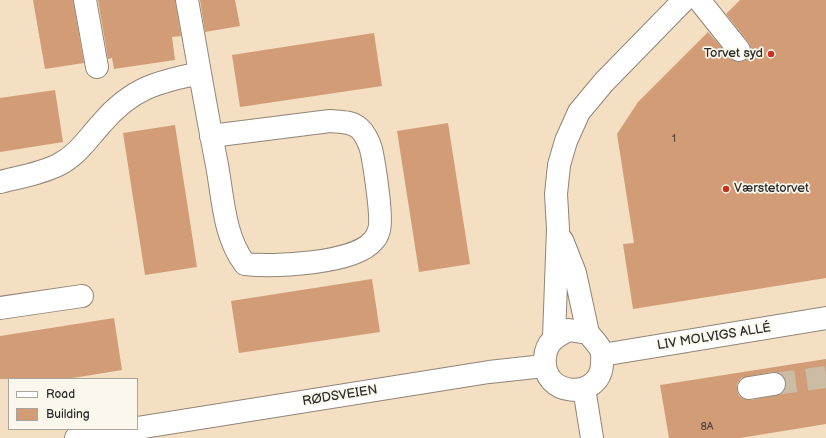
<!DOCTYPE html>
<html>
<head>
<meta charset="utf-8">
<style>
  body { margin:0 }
  #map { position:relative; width:826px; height:438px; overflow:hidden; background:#f4dfc3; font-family:"Balsamiq Sans",sans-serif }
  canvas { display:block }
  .legend { position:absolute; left:8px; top:378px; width:130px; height:52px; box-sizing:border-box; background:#fbf7ec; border:1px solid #a8a59f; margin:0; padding:5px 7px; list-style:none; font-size:12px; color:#2b2b2b }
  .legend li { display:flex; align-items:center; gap:8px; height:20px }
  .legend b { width:20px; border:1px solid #a8a59f }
</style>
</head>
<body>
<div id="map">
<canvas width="826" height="438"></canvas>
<ul class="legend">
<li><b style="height:5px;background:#fff"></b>Road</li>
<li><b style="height:11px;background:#d29d76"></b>Building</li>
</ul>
</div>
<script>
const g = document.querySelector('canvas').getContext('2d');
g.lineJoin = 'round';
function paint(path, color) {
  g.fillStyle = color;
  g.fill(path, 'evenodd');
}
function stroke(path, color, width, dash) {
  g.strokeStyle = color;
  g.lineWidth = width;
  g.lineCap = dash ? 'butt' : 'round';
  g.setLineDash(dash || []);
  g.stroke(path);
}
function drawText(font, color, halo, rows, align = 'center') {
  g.font = font + ' "Balsamiq Sans",sans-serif';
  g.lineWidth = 3.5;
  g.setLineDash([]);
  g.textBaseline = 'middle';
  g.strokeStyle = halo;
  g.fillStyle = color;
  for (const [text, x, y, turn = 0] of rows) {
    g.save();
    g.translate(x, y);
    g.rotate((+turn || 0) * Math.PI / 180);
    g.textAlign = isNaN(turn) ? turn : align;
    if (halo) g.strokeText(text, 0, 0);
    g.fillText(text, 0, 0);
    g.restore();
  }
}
paint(new Path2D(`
  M33,0h40l11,63 -39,6z
  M98,0h77l6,36 -9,1 3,23 -61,9 -2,-11 -4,1z
  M200,0h35l5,26 -35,6z
  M740,0h86v278l-193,31 -10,-65 11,-1 -17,-109 21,-32 70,-70 26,29 6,1 7,-3 4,-5v-5l-2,-6 -23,-29z
  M374,33l8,53 -142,21 -8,-52z
  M55,90l8,52 -63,10v-54z
  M448,123l22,141 -51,8 -22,-141z
  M175,125l22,142 -52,8 -22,-142z
  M372,279l8,53 -141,21 -8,-52z
  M114,318l8,52 -55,9h-67v-43z
  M826,359v65l-86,14h-71l-9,-53zM772,372l7,1 5,3 2,6v6l-4,6 -31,6 -7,-1 -5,-3 -2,-6v-6l4,-6z`), '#d29d76');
stroke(new Path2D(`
  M774,384l52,-7`), '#ccbba5', 22, [22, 11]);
const minor = new Path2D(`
  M85,0l12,67
  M187,0c10,55 19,110 30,165 6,33 7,72 28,99 28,3 109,0 128,-23 3,-3 5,-7 6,-11 4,-11 -5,-68 -8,-81 -2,-7 -7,-17 -12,-21 -8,-7 -20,-6 -29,-7l-119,15
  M699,0l40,50
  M0,182c19,-5 40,-8 58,-17 20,-10 30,-27 44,-42 30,-35 55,-41 98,-50
  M562,240l13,33 13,60
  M0,308l82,-12
  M569,330l19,3c4,5 10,11 13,17 2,5 1,9 1,15 -3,36 -61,32 -57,-7 1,-16 11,-22 24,-28z
  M554,337l4,-108 -2,-35 3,-29 7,-24 13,-29 25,-30 80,-82
  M602,355l224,-37
  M584,388l8,50
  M749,388l25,-4
  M137,428l352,-56 55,-6
  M76,438l56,-9`);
stroke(minor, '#908577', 24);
stroke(minor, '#fff', 22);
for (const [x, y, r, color] of [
  [771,54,4,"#c8321e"],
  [726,189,4,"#c8321e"]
]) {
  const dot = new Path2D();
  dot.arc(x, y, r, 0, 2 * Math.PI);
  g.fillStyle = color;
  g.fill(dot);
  stroke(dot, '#fbf7ec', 1.5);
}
drawText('11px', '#55483e', null, [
  ["1",674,139],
  ["8A",707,427]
]);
drawText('13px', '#2b2b2b', '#fbf7ec', [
  ["Torvet syd",763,54],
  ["Værstetorvet",734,189,"left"]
], 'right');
drawText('13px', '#2b2b2b', '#fbf7ec', [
  ["LIV MOLVIGS ALLÉ",714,337,-9],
  ["RØDSVEIEN",340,396,-9]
]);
</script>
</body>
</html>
